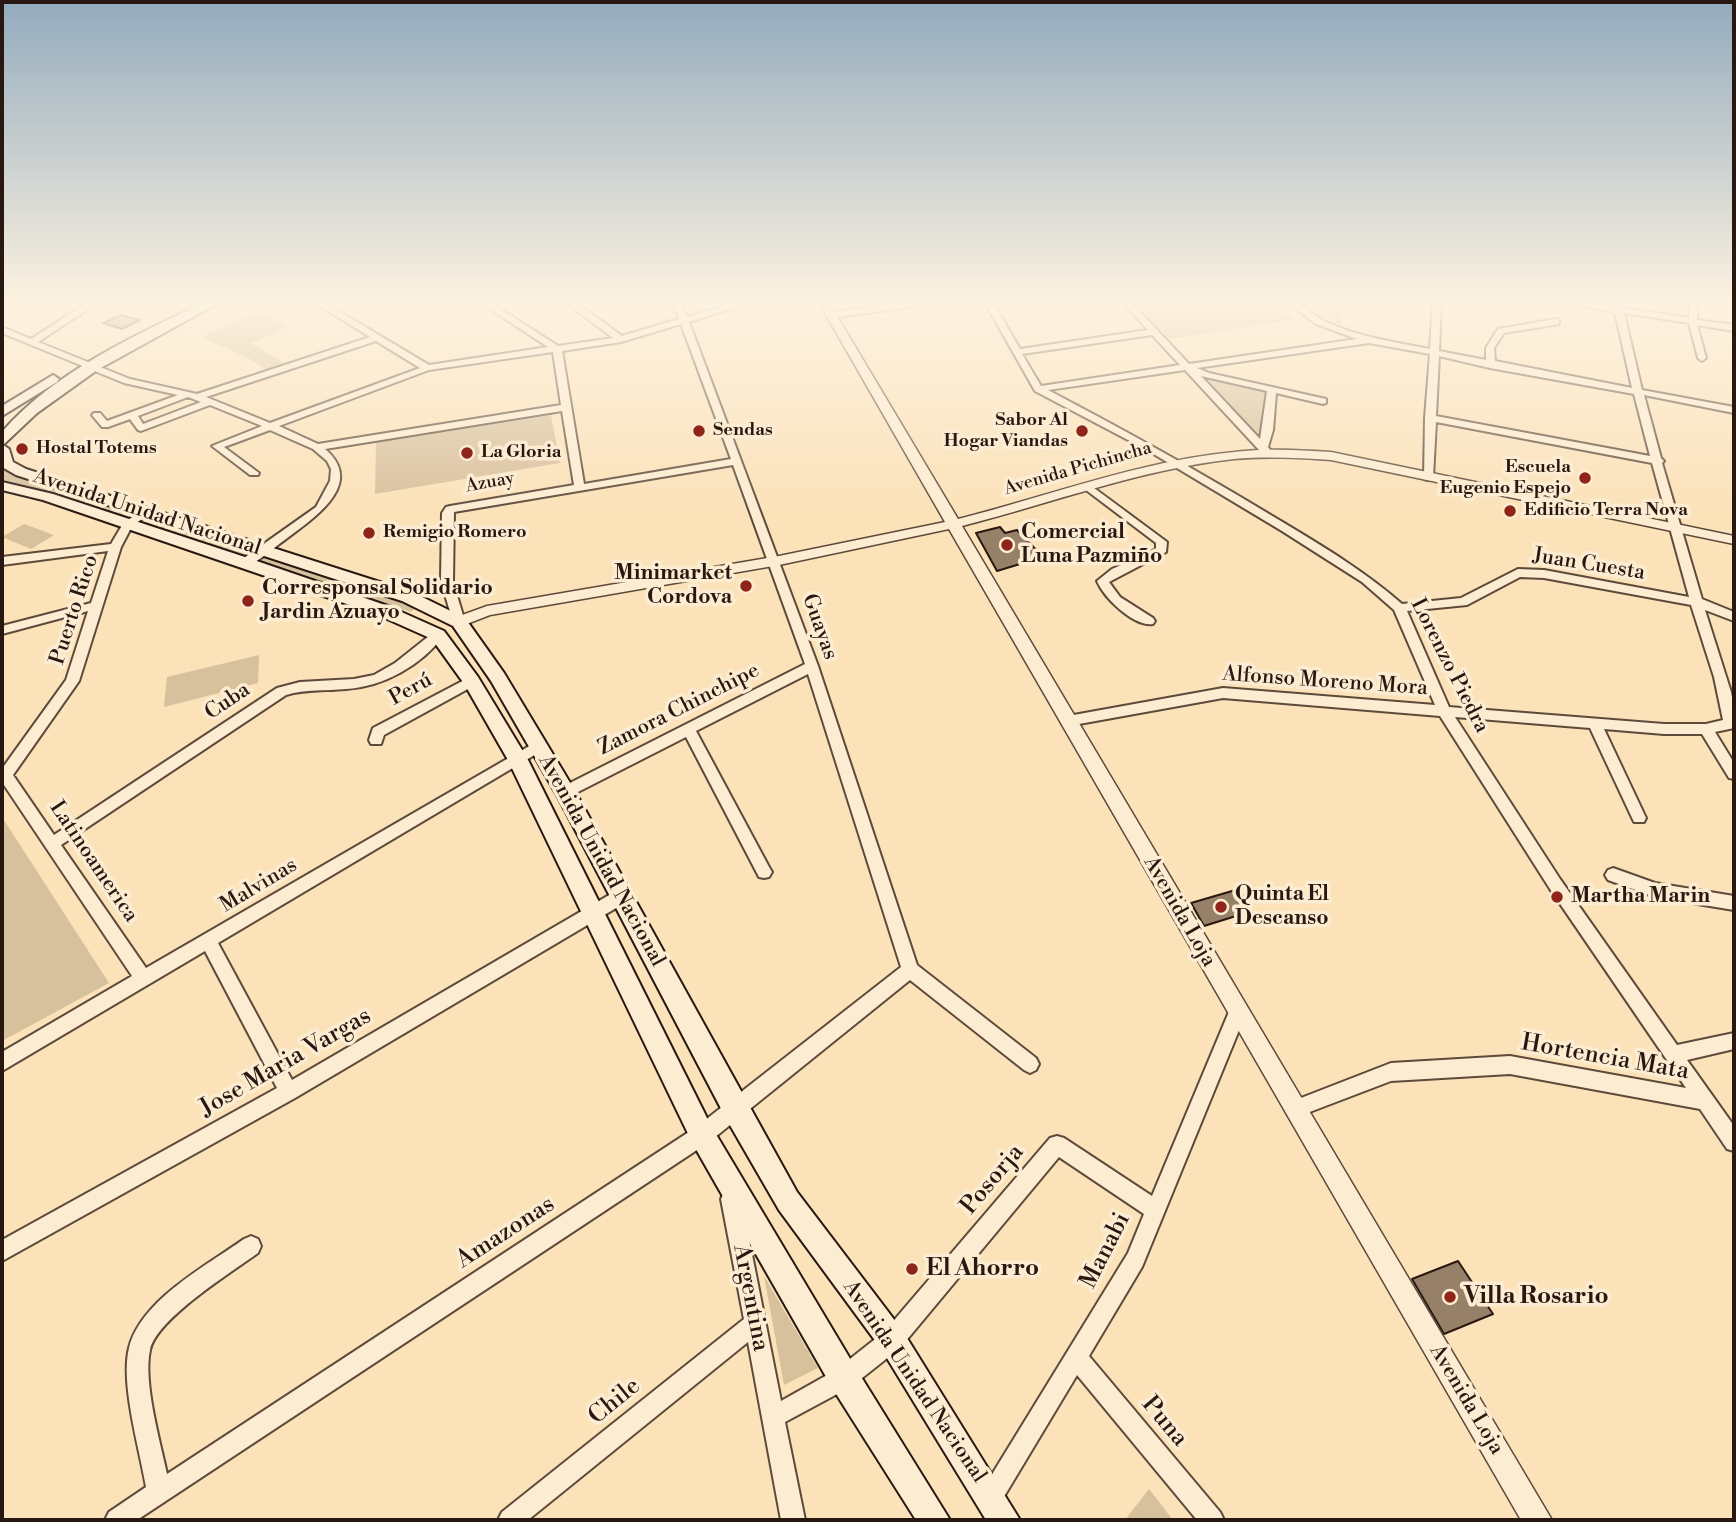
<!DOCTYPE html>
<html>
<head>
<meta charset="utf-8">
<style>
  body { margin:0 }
  #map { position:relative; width:1736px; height:1522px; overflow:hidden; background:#fbe2b9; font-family:"Libre Bodoni",serif }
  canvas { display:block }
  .frame { position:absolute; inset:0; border:4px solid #291811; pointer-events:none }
</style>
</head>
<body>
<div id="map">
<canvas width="1736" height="1522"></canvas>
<div class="frame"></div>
</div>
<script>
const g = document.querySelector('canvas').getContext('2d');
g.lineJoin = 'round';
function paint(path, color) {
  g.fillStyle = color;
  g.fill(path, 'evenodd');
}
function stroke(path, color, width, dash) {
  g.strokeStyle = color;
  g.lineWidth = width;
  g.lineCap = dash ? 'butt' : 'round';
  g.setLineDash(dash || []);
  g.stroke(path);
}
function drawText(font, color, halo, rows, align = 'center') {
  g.font = font + ' "Libre Bodoni",serif';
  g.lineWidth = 7;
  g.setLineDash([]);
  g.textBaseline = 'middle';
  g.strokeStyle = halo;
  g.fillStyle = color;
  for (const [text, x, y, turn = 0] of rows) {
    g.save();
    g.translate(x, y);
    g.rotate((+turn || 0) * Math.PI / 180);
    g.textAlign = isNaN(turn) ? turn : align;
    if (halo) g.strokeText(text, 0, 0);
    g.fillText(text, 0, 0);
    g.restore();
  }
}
paint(new Path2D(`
  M1135,301h137l23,18 -126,20z
  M1296,301h44l1,24 -39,-19z
  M259,312l30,15 -38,16 35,21 -18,7c-24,-18 -40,-21 -66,-34z
  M1206,378l61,15 -8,47z
  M551,415l9,48 -185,31 1,-52z
  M2,458l1,4 142,50 -16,10 -127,-38z
  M148,512l272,91 -9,9 -29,-9 -7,5 -244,-85z
  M24,524l30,11 -23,14 -29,-12z
  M259,655l-1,28 -94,24 3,-30z
  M2,817l107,166 -107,58z
  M764,1276l54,92 -34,17z
  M1149,1489l24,31h-48z`), '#d7c09c');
const building = new Path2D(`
  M121,315l19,5 -18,9 -19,-6z
  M1000,527l5,6 12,-3 26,27 -46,14 -21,-38z
  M1239,889l13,22 -48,15 -13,-23z
  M1458,1261l35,53 -49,20 -32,-55z`);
paint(building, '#968168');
stroke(building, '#291811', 2);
const minor = new Path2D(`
  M90,301h10l-62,41 92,37 67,15 173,-57 -58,-36h10l10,6 14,-6h12l-21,9 92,55 119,-18 -70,-46h10l70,45 55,-8 -49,-37h10l48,35 57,-17 -6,-18h8l6,16 53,-16h14l-65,21 129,344 99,299 119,93 3,6 -3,6 -6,3 -6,-3 -114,-90 -201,162 -572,378h-32l4,-8 37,-25c-6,-36 -26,-104 -17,-139 12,-48 77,-82 115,-109l7,-3 7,3 3,7 -3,7c-26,19 -102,66 -108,97 -7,32 10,91 17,124l528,-346 206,-161 -93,-293 -112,57 73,136 3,5 -3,5 -5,1 -5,-1 -73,-140 -116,59h-10l-2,-4 2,-4 245,-124 -72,-199 -279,47 -1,70 12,40 -6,4 -6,-4 -10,-34 -35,13 -6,-4 2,-3 37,-14 1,-67 4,-6 4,-1 124,-21 -12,-74 -237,38c41,35 -11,69 -39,90 -13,9 -27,23 -41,28l-6,-4 2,-3 75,-53 14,-26 1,-12 -4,-8 -14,-12 -43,-19 -46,17 35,26 -1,2h-8l-38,-29 50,-20 -52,-21 -69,26 -3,-1 -8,-11 -22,8h-6l-10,-12 2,-2h6l7,8 71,-26 -54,-12 -122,-50v-6l29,12zM681,324l50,135 -147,25 -22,-133 59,-9zM376,341l44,27 -150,55 -64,-26zM553,352l8,53 -243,39 -39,-18 150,-56zM188,397l13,5 -58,22 -5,-8z
  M185,301h9v1l-4,2z
  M924,301h27l-119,17 -4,-3 4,-3z
  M984,301h8l28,48 128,-19 -27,-29h9l59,63 168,-25 -41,-15 -30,-23c16,0 24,13 38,20 34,16 70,21 106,28l3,-48h8l-2,50 47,9v-12l12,-19 58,-10 3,1v4l-55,9 -10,15 1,13 137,27 -17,-76 -57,-11h22l34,6 -1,-6h8l2,7 66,10 1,-17h8l-1,19 37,5v6l-37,-6 9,33 -4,3 -4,-3 -9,-35 -65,-10 18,77 92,17v6l-90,-18 17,63 3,3 -2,2 40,136 32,13v9l-29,-11 26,82 3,16v20l-19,4 19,31v16l-5,-1 -27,-44h-38l-60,-5 42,89 -2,4h-10l-44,-94 -135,-11 105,162 117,166 57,-12v16l-47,11 47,66v25l-7,-2 -27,-40 -190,-35 -119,7 -97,37 -6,-3 -3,-6 3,-6 103,-40 119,-7 176,32 -136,-199 -110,-173 -217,-18 -155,28 -5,-1 -2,-4 7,-5 155,-28 212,17 -41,-95 -32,-28 -80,-51 -135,-81 -112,-59zM1152,335l28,30 -139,21 -19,-32zM1369,343l61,11 -5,64 -1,61 4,1 5,-3 3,-55 216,41 37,134 -145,-27 -26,-1 -57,29 -59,6c-42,-37 -90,-64 -138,-93 -71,-43 -142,-82 -216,-121l137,-20 74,80 7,4 5,-3 -3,-4 5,-17 3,-37 47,11 3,-1v-4l-117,-26 -12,-5zM1439,356l51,12 144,26 16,62 -214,-40zM1201,376l66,15 -7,48zM1520,577l24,1 147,27 23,72 9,43 -17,4h-42l-215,-17 -42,-96 60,-6z
  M1090,485l77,57 -1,10 -57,30 11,15 33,21 2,3 -2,3c-19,3 -49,-26 -56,-43l15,-12 39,-17 5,-3v-6l-70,-53v-4z
  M148,508l5,3 -21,15 -11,21 -42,134 -66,94 41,60 223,-147 23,-6 54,-3 20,-4 21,-12 39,-31h8l2,3c-22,30 -61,52 -98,54 -20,2 -40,0 -60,6l-225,150 85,123 392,-227 5,1 2,4 -2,4 -325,193 74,137 324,-189 6,-2 6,2 2,5 -2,5 -333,197 -293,163v-21l275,-152 -72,-137 -203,120v-19l130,-76 -130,-194v-16h2l62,-86 22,-69 -86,23v-8l89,-23 17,-52 -106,14v-8l109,-13 13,-22z
  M472,676l5,2 2,3 -2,3 -93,51 -3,9h-10l-2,-4 4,-12z
  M1613,868l42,15 79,13v14l-79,-13 -47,-17 -3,-5 3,-5z
  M1237,1005l6,2 3,6 -104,254 -53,89 131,156 4,8h-27l-120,-145 -78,130 -8,4 -8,-4 -4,-8 4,-8 145,-236 16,-39 -85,-57 -159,191 -48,38 -67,36 20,98h-24l-33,-178 -220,178h-30l4,-8 242,-193 -23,-120 3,-7 7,-3 7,3 3,7 40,202 55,-31 48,-38 166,-194 7,-2 7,2 88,58 79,-189z`);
const tertiary = new Path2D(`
  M818,301h10l130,218c91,-23 182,-58 276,-67 33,-4 65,-2 97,0l403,84v8l-403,-84c-32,-2 -64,-4 -97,-1 -93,10 -182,44 -272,67l590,994h-31l-572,-991 -170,36 -289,50 -31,12 -8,-5 3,-4 33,-12 292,-50 166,-34z`);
const secondary = new Path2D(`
  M207,301h15l-125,69 -60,43 -34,32 6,4 4,13 13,7 388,124 51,25 39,55 68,113 225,406 105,138 118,190h-34l-104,-170 -103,-140 -52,-90 -169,-323 -67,-116 -38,-55 -51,-25 -386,-126 -14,-8v-35c52,-60 135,-98 205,-131z
  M53,375l6,4 -2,3 -55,34v-10z
  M2,482l51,12 198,65 137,47 56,25 34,46 49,81 184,368 144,241 95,153h-34l-83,-131 -140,-245 -185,-384 -43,-75 -33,-46 -56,-25 -137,-47 -196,-67 -41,-10z`);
stroke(minor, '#5e4a3b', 4);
stroke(tertiary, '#5e4a3b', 3);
stroke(secondary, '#291811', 4);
paint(minor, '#fcecd2');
paint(tertiary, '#fcecd2');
paint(secondary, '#fcecd2');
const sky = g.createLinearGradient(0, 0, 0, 514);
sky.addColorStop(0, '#93abbe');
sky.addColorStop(0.59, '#fdf2e0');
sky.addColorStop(1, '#fdf2e000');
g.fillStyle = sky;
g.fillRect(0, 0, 1736, 514);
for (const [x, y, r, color] of [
  [699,431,7,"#8f2418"],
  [1082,431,7,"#8f2418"],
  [22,449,7,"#8f2418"],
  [467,453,7,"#8f2418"],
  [1585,478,7,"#8f2418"],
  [1510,511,7,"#8f2418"],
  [369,533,7,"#8f2418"],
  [1007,545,7,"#8f2418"],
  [746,586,7,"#8f2418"],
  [248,601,7,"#8f2418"],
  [1557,897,7,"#8f2418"],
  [1221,907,7,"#8f2418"],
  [912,1269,7,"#8f2418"],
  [1450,1297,7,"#8f2418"]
]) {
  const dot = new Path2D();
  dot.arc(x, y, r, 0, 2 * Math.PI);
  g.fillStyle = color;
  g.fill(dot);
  stroke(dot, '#fcecd2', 2.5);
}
drawText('bold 18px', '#291811', '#fcecd2', [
  ["Sabor Al",1068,421,"right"],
  ["Hogar Viandas",1068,442,"right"],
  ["Sendas",713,431],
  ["Hostal Totems",36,449],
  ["La Gloria",481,453],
  ["Escuela",1571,468,"right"],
  ["Eugenio Espejo",1571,489,"right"],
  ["Edificio Terra Nova",1524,511],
  ["Remigio Romero",383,533]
], 'left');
drawText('18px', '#291811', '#fcecd2', [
  ["Avenida Pichincha",1078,469,-16],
  ["Azuay",490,483,-10]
]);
drawText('21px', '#291811', '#fcecd2', [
  ["Avenida Unidad Nacional",147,513,18],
  ["Juan Cuesta",1589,565,9],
  ["Puerto Rico",75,610,-72],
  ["Guayas",819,627,70],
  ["Lorenzo Piedra",1449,666,63],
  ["Alfonso Moreno Mora",1325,682,4],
  ["Perú",411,690,-29],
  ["Cuba",228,702,-34],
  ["Zamora Chinchipe",679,710,-27],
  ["Avenida Unidad Nacional",601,861,61],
  ["Latinoamerica",93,862,56],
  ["Malvinas",259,886,-31],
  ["Avenida Loja",1179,912,60],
  ["Avenida Unidad Nacional",914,1382,56],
  ["Avenida Loja",1466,1400,59]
]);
drawText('bold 21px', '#291811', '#fcecd2', [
  ["Comercial",1021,533],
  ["Luna Pazmiño",1021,557],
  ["Minimarket",732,574,"right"],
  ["Cordova",732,598,"right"],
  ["Corresponsal Solidario",262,589],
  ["Jardin Azuayo",262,613],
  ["Quinta El",1235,895],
  ["Descanso",1235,919],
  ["Martha Marin",1571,897]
], 'left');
drawText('24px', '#291811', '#fcecd2', [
  ["Hortencia Mata",1605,1058,10],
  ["Jose Maria Vargas",286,1063,-30],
  ["Posorja",993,1180,-50],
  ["Amazonas",506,1233,-33],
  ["Manabi",1106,1251,-63],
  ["Argentina",750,1298,79],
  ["Chile",615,1402,-39],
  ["Puna",1164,1422,50]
]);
drawText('bold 24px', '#291811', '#fcecd2', [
  ["El Ahorro",926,1269],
  ["Villa Rosario",1464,1297]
], 'left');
</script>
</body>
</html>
